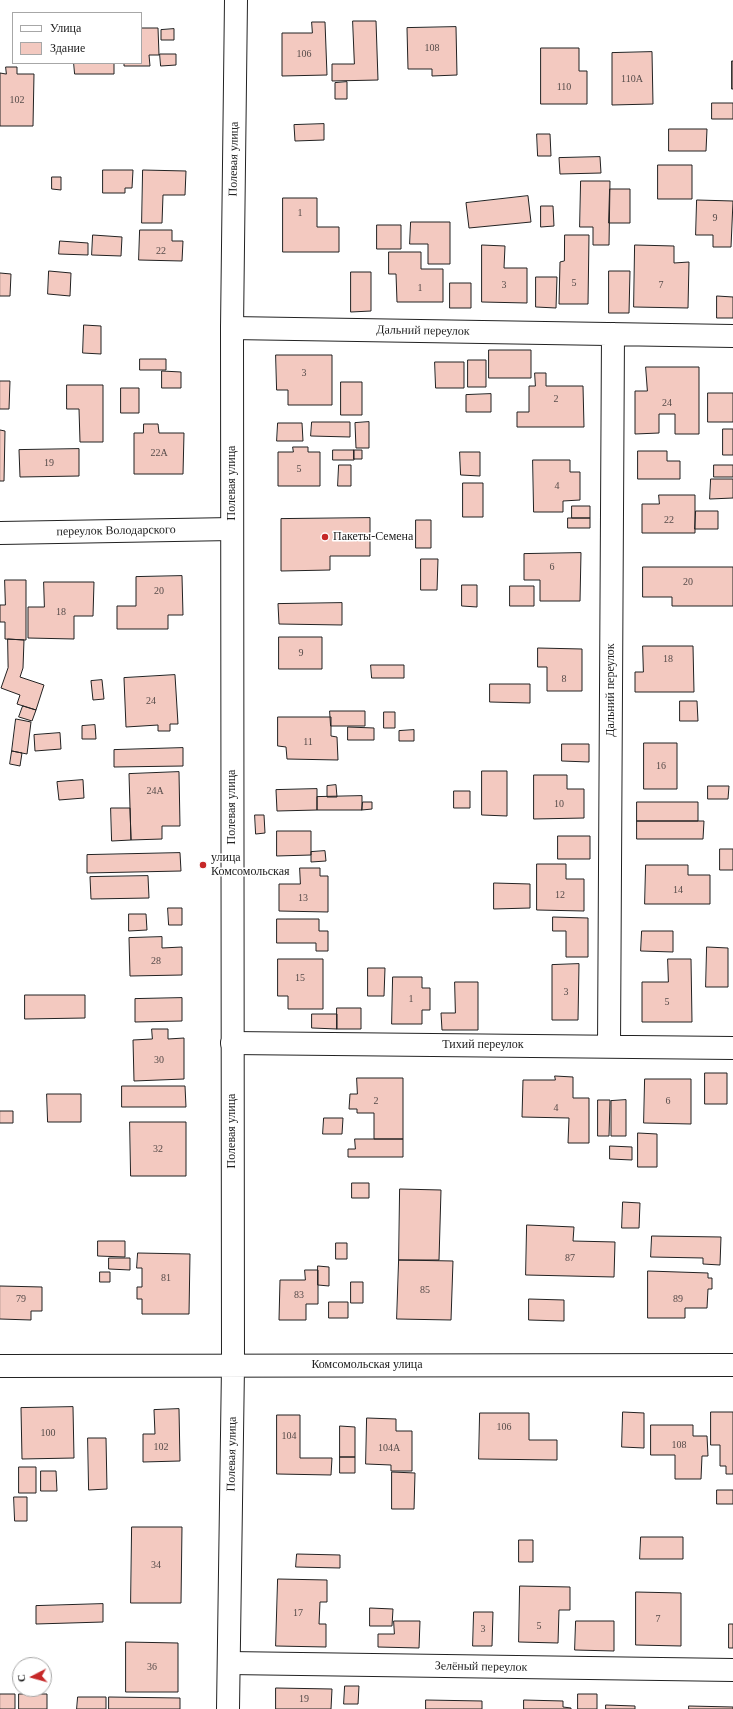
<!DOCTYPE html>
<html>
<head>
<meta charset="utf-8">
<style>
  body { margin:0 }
  #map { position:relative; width:733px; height:1709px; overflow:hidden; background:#fff; font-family:"Times New Roman",serif }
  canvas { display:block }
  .legend { position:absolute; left:12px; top:12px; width:130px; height:52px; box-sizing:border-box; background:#fff; border:1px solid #a7a7a7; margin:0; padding:5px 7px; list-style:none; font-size:12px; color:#222 }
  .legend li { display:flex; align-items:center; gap:8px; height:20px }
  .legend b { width:20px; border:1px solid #a7a7a7 }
  .north { position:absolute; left:12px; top:1657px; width:40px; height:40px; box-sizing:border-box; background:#fff; border:1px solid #a7a7a7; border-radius:50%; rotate:264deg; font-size:11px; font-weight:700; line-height:16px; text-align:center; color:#222 }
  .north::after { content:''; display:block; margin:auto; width:14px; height:18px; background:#c62828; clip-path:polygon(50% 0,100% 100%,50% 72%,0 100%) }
</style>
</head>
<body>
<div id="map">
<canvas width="733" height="1709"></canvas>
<ul class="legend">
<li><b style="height:5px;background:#fff"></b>Улица</li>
<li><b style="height:11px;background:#f3c9c0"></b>Здание</li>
</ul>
<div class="north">С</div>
</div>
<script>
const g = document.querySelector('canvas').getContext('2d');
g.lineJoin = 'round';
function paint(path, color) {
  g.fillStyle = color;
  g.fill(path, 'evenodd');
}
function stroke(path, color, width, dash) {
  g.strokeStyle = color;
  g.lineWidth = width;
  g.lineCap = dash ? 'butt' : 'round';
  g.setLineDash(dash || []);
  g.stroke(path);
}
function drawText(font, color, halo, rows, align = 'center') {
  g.font = font + ' "Times New Roman",serif';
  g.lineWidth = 3;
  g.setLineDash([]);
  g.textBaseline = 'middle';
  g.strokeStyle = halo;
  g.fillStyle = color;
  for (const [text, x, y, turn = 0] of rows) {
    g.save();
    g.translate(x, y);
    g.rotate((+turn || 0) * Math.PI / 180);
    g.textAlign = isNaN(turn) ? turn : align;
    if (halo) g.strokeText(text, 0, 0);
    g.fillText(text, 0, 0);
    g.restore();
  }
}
const building = new Path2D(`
  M353,21h23l2,59 -46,1v-17h22z
  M312,22h13l2,53 -45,1v-43h30z
  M456,27l1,48 -25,1v-7h-24l-1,-41z
  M141,28h17l1,27h-10l1,11h-26v-3h17z
  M174,29v11h-13v-10z
  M541,48h38v23h8v33h-46z
  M652,52l1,52 -41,1v-52z
  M160,54h16v11l-15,1z
  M732,61h1v28h-1z
  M74,63h40v11h-39z
  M6,67h11v7h17l-1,52h-33v-53l6,1z
  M347,82v17h-12v-16z
  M712,103h21v16h-21z
  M324,124v16l-29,1 -1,-16z
  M669,129h38l-1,22h-37z
  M537,134h13l1,22h-13z
  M600,157l1,16 -41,1 -1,-16z
  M658,165h34v34h-34z
  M103,170h30l-1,18h-7v5h-22z
  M143,170l43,1 -1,24h-22l-1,28h-20z
  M52,177h9v13l-9,-1z
  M581,181h29l-1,64h-16v-18h-13z
  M610,189h20v34h-21z
  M528,196l3,26 -62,6 -3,-25z
  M283,198h34v29h22v25h-56z
  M697,200l36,1 -2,46h-18v-12h-17z
  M541,206h12l1,20 -13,1z
  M411,222h39v42h-22v-20h-18z
  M377,225h24v24h-24z
  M140,230h32v11h11l-1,20 -43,-1z
  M93,235l29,2 -1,19 -29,-1z
  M565,235h24l-1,69h-29l1,-42 4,-1z
  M60,241l28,2v12l-29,-1z
  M482,245l23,1 -1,22h23v35l-45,-1z
  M635,245l39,1v17l15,-1 -1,46 -54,-1z
  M389,252h32v17h22v33h-46l-1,-28h-7z
  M49,271l22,2 -1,23 -22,-2z
  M609,271h21l-1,42h-20z
  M351,272h20v39l-20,1z
  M0,273l11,1 -1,22h-10z
  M536,277h21l-1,31 -20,-1z
  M450,283h21v25h-21z
  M717,296l16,1v21h-16z
  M84,325l17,1v28l-18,-1z
  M489,350h42v28h-42z
  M276,355h56v50h-44v-15h-11z
  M140,359h26v11h-26z
  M468,360h18v27h-18z
  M435,362h29v26h-28z
  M646,367h53v67h-24v-20h-16v19l-24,1v-43h12z
  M162,371l19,1v16h-19z
  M535,373h11v13h37l1,41h-67v-15h12v-26h6z
  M0,381h10l-1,28h-9z
  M341,382h21v33h-21z
  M67,385h36v57h-23l-1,-33h-12z
  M121,388h18v25h-18z
  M708,393h25v29h-25z
  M491,394v18h-25v-17z
  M312,422h38v15l-39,-1z
  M369,422v26h-13l-1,-25z
  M278,423h24l1,18h-26z
  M144,424h14l1,9h25l-1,41h-49v-41h9z
  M723,429h10v26h-10z
  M0,430l5,1 -1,50h-4z
  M293,447h15v5h12v34h-42v-34h15z
  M79,449v27l-59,1 -1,-27z
  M333,450h21v10h-21z
  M354,450h8v9h-8z
  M638,451h29v10h13v18h-42z
  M460,452h20v24l-19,-1z
  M533,460h37v12h10v28l-17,1v11h-29z
  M339,465h12v21h-13z
  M714,465h19v12h-19z
  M711,479h22v19l-23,1z
  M463,483h20v34h-20z
  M659,495h36v38h-53v-29h17z
  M572,506h18v12h-18z
  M696,511h22v18h-23z
  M370,518v38h-40v14l-49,1v-52z
  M568,518h22v10h-22z
  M416,520h15v28h-15z
  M581,553l-1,48h-40v-21h-16v-26z
  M421,559h17l-1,31h-16z
  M643,567h90v39h-61v-9h-29z
  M182,576l1,39h-15v14h-51v-23h19v-29z
  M5,580h21v60l-21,-1v-17h-5v-17h5z
  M44,582h50l-1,34h-19v23l-46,-1v-31h16z
  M462,585h15v22l-15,-1z
  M510,586h24v20h-24z
  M342,603v22l-63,-1 -1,-20z
  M279,637h43v32h-43z
  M8,639l16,1 -1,28 -3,9 24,8 -8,25 -19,-6 3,-9 -19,-7 7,-20z
  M643,646h50l1,46h-59v-20h8z
  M538,648l44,1v42h-35v-24h-9z
  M371,665h33v13h-32z
  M175,675l3,49h-8v7h-12v-6l-32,2 -2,-49z
  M102,680l2,19 -11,1 -2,-19z
  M490,684h40v19l-40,-1z
  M680,701h17l1,20h-18z
  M23,706l13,4 -4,11 -13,-4z
  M330,711h35v15h-34z
  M384,712h11v16h-11z
  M278,717h53v19l6,1 1,23 -51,-1 -1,-12 -8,-1z
  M16,719l15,3 -4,32 -15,-3z
  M95,725l1,14h-14v-13z
  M348,727l26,1v12h-26z
  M414,730v11h-15v-10z
  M60,733l1,16 -26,2 -1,-16z
  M644,743h33v46h-33z
  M562,744h27v18l-27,-1z
  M183,748v18l-69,1v-17z
  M12,751l10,2 -2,13 -10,-2z
  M482,771h25v45l-25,-1z
  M179,772l1,54h-18v13l-31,1 -2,-66z
  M534,775h33v14h17v29l-50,1z
  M83,780l1,18 -25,2 -2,-18z
  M336,785l1,12h-10v-11z
  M708,786h21l-1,13h-20z
  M317,789v21l-40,1 -1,-21z
  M454,791h16v17h-16z
  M362,796v14h-45v-13z
  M363,802h9v7l-10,1z
  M637,802h61v19h-61z
  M111,808h19l1,32 -19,1z
  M255,815h9l1,18 -9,1z
  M637,821h67l-1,18h-66z
  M277,831h34v24l-34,1z
  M558,836h32v23h-32z
  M720,849h13v21h-13z
  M325,851l1,10 -15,1v-10z
  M180,853l1,18 -94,2v-18z
  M537,864h29v15h18v32l-47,-1z
  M646,865h42v10h22v29h-65z
  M300,868h20v8h8v36l-49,-1v-27h21z
  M148,876l1,22 -58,1 -1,-22z
  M494,883l36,1v24l-36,1z
  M168,908h14v17h-13z
  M129,914h17l1,16 -18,1z
  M553,917l35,1v39h-22v-26h-13z
  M277,919h42v12h9v20h-12v-8h-39z
  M642,931h31v21l-32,-1z
  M162,937v11l20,-1v28l-52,1 -1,-38z
  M707,947l21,1v39h-22z
  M278,959h45v50h-35v-13h-10z
  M668,959h23l1,63h-50v-40h26z
  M579,964l-1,56h-26v-55z
  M368,968h17l-1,28h-16z
  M393,977h29v11h8v22h-8v14h-30z
  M455,982h23v48h-36l-1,-17h14z
  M25,995h60v23l-60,1z
  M182,998v23l-47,1v-23z
  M337,1008h24v21h-24z
  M312,1014h25v15l-25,-1z
  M152,1029h16v10l16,-1v41l-50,2 -1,-41 19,-1z
  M705,1073h22v31h-22z
  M555,1076l18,1v21h16v45h-21l1,-25 -47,-1 1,-37h32z
  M357,1078h46v61h-29v-26h-17v-4h-8l1,-15h7z
  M645,1079h46v45l-47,-1z
  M122,1086h63l1,21h-64z
  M47,1094h34v28h-33z
  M598,1100h12l-1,36h-11z
  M626,1100v36h-15v-35z
  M0,1111h13v12h-13z
  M324,1118h19l-1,16h-19z
  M130,1122h56v54h-55z
  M638,1133l19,1v33h-19z
  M355,1139h48v18h-55v-8h7z
  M610,1146l22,1v13l-22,-1z
  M352,1183h17v15h-17z
  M400,1189l41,1 -2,70h-40z
  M623,1202l17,1 -1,25h-17z
  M527,1225l47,2 -1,14 42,1 -1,35 -88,-2z
  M652,1236l69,1 -1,28 -17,-1v-6l-52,-1z
  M98,1241h27v16l-27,-1z
  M336,1243h11v16h-11z
  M138,1253l52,1 -1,60h-47v-15h-5v-12h5v-19h-5z
  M109,1258h21v12l-21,-1z
  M399,1260l54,1 -2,59 -54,-1z
  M318,1266l11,1v19l-11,-1z
  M305,1270h13v34h-12v16h-27l1,-40h25z
  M648,1271l60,2v5h4v11h-4l-1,19h-22v10h-37z
  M100,1272h10v10h-10z
  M351,1282h12v21h-12z
  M0,1286l42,1v24h-11v9l-31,-1z
  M529,1299l35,1v21l-35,-1z
  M329,1302h19v16h-19z
  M73,1407l1,51 -52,1 -1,-51z
  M179,1409l1,52 -37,1v-28h12l-1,-24z
  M623,1412l21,1v35l-22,-1z
  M711,1412h22v62h-7v-8h-6v-21h-9z
  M480,1413h49v27h28v20l-78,-1z
  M277,1415h23v43h32l-1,17 -54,-1z
  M367,1418l29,1v12h16v40h-21v-6l-25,-1z
  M651,1425h42v11h14l1,20h-6l-1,23h-26v-24h-24z
  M340,1426l15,1v30h-15z
  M88,1438h18l1,51 -18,1z
  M340,1457h15v16h-15z
  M19,1467h17v26h-17z
  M41,1471h15l1,20h-16z
  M392,1472l23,1 -1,36h-22z
  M717,1490h16v14h-16z
  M14,1497h13v24h-12z
  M132,1527h50l-1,76h-50z
  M641,1537h42v22h-43z
  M519,1540h14v22h-14z
  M297,1554l43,1v13l-44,-1z
  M278,1579l49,1v22h-7l-1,22h7v23l-50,-1z
  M520,1586l50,1v23h-11l-1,33 -39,-1z
  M636,1592l45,1v53l-45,-1z
  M103,1604v18l-67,2v-18z
  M370,1608l23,1 -1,17h-22z
  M474,1612h19l-1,34h-19z
  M394,1621h26l-1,27 -41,-1v-13h16z
  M576,1621h38v30l-39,-1z
  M729,1624h4v24h-4z
  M126,1642l52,1v49h-52z
  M345,1686h14l-1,18h-14z
  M276,1688l56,1 -1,20h-55z
  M0,1694h15v15h-15z
  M19,1694h28v15h-28z
  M578,1694h19v15h-19z
  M78,1697h28v12h-29z
  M109,1697l71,1v11h-71z
  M426,1700l56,1v8h-56z
  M524,1700l39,1v6l8,1v1h-47z
  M606,1705l29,1v3h-29z
  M689,1706l44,1v2h-44z`);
paint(building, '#f3c9c0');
stroke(building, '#222', 1);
const street = new Path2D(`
  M232,328l501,8
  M0,533l232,-4
  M232,1043l501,5
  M609,1046l4,-712
  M229,1663l504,7`);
const secondary = new Path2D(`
  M0,1366l733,-1
  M228,1709l5,-343 -1,-1038 4,-328`);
stroke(street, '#222', 24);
stroke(secondary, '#222', 24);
stroke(street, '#fff', 22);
stroke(secondary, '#fff', 22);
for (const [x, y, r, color] of [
  [325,537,4,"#c62828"],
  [203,865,4,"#c62828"]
]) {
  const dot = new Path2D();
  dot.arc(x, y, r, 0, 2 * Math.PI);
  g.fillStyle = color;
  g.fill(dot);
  stroke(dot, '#fff', 1.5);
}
drawText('10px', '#564c4a', null, [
  ["108",432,48],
  ["106",304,54],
  ["110А",632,79],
  ["110",564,87],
  ["102",17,100],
  ["1",300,213],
  ["9",715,218],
  ["22",161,251],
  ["5",574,283],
  ["3",504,285],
  ["7",661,285],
  ["1",420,288],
  ["3",304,373],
  ["2",556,399],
  ["24",667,403],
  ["22А",159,453],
  ["19",49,463],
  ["5",299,469],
  ["4",557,486],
  ["22",669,520],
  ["6",552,567],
  ["20",688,582],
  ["20",159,591],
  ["18",61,612],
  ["9",301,653],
  ["18",668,659],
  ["8",564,679],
  ["24",151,701],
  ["11",308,742],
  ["16",661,766],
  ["24А",155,791],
  ["10",559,804],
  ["14",678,890],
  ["12",560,895],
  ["13",303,898],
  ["28",156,961],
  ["15",300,978],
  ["3",566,992],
  ["1",411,999],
  ["5",667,1002],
  ["30",159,1060],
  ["2",376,1101],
  ["6",668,1101],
  ["4",556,1108],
  ["32",158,1149],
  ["87",570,1258],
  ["81",166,1278],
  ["85",425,1290],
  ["83",299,1295],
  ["79",21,1299],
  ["89",678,1299],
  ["106",504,1427],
  ["100",48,1433],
  ["104",289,1436],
  ["108",679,1445],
  ["102",161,1447],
  ["104А",389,1448],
  ["34",156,1565],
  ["17",298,1613],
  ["7",658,1619],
  ["5",539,1626],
  ["3",483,1629],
  ["36",152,1667],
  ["19",304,1699]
]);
drawText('12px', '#222', '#fff', [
  ["Полевая улица",234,159,-89],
  ["Дальний переулок",423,331,1],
  ["Полевая улица",232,483,-90],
  ["переулок Володарского",116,531,-1],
  ["Дальний переулок",611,690,-90],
  ["Полевая улица",232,807,-90],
  ["Тихий переулок",483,1045],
  ["Полевая улица",232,1131,-90],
  ["Комсомольская улица",367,1365],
  ["Полевая улица",232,1454,-89],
  ["Зелёный переулок",481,1667,1]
]);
drawText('12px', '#222', '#fff', [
  ["Пакеты-Семена",333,537],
  ["улица",211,858],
  ["Комсомольская",211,872]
], 'left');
</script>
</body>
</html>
